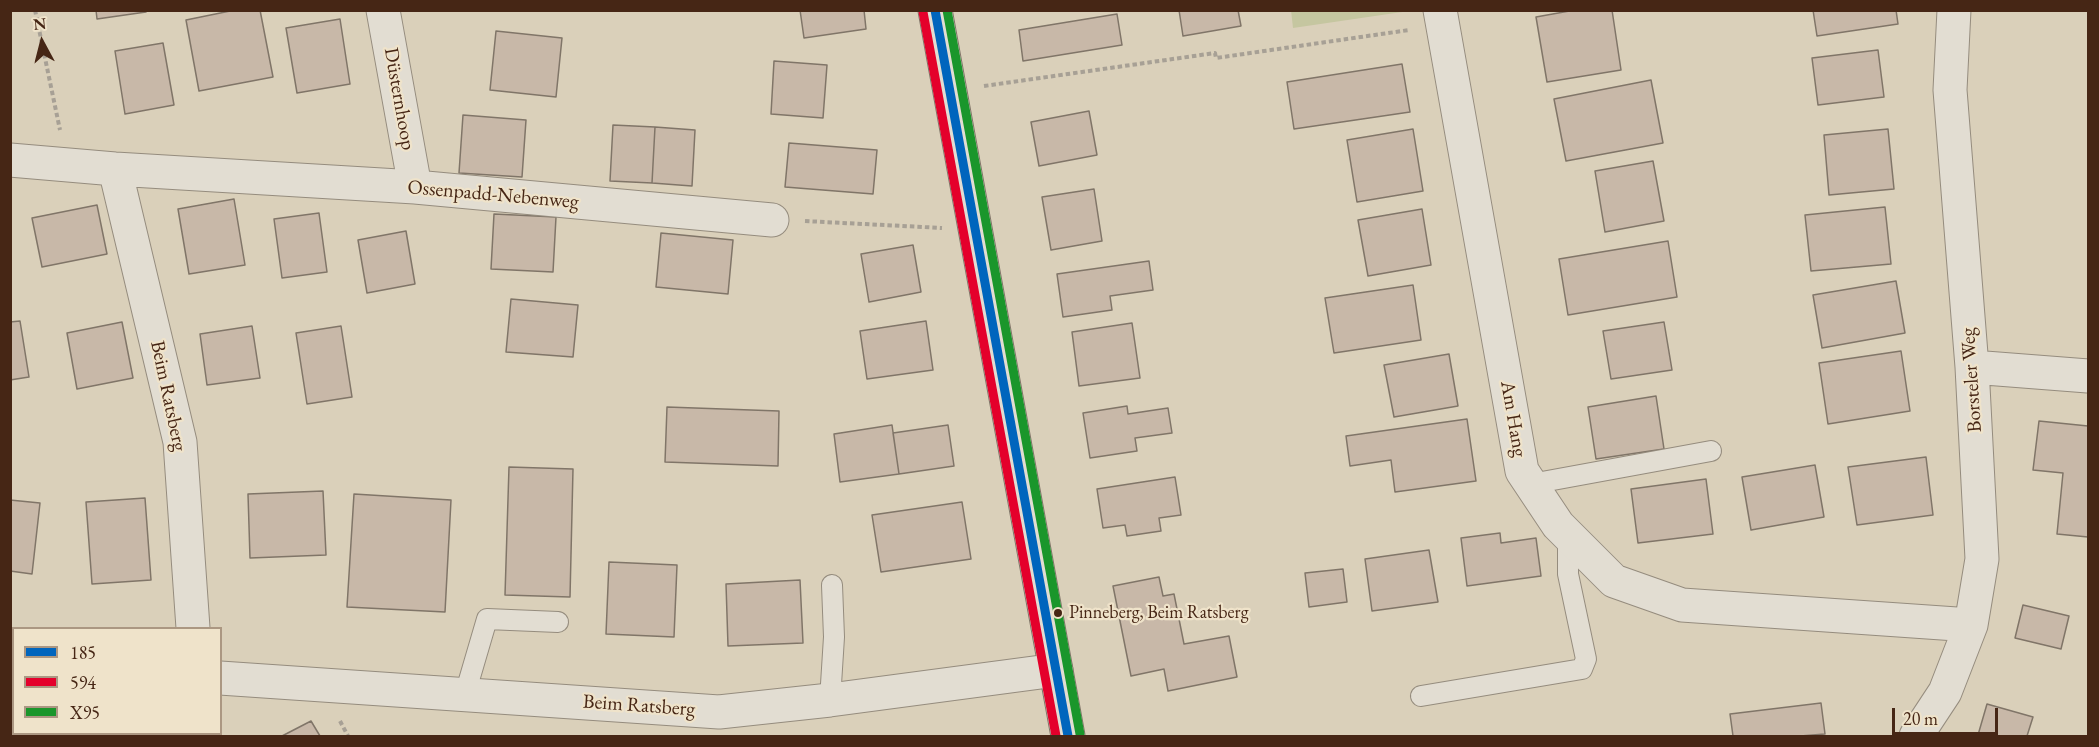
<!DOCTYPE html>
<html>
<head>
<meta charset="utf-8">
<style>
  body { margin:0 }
  #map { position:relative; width:2099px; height:747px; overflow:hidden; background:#dad0ba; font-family:"EB Garamond",serif }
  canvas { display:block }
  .frame { position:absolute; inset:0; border:12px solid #462615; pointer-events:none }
  .legend { position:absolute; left:12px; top:627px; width:210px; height:108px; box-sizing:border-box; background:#efe3ca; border:2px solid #ab9782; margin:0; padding:8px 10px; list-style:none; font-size:18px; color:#462615 }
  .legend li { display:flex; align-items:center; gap:12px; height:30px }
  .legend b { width:30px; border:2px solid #ab9782 }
  .north { position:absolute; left:12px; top:12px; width:60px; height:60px; -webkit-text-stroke:4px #efe3ca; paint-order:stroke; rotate:353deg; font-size:16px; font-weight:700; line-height:24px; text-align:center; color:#462615 }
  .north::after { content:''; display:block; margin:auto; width:21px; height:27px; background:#462615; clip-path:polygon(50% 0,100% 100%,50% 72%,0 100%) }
  .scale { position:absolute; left:1892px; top:708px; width:106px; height:27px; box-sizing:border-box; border:3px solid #462615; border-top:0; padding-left:8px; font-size:18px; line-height:21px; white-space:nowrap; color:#462615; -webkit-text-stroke:4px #efe3ca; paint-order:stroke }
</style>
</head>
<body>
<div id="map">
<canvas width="2099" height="747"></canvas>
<div class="frame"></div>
<ul class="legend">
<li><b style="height:8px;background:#0065bd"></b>185</li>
<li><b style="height:8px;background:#e4002b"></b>594</li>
<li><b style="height:8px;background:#1a962b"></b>X95</li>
</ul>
<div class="north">N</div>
<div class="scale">20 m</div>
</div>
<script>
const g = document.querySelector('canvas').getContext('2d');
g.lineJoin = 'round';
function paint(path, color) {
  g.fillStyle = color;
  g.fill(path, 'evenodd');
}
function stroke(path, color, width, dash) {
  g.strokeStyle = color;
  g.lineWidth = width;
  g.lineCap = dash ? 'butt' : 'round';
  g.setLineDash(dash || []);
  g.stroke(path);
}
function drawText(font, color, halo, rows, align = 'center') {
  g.font = font + ' "EB Garamond",serif';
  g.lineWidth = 4.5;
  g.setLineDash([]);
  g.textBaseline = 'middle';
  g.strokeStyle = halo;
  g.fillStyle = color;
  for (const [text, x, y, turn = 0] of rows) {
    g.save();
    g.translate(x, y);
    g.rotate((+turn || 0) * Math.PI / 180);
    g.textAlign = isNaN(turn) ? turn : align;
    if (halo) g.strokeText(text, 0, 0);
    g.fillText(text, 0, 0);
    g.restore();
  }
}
paint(new Path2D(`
  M1291,10h118v1l-116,17z`), '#c5c6a0');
const building = new Path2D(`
  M96,10h49l1,2 -49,7z
  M235,10h25l13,67 -74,14 -13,-71z
  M800,10h64l2,19 -62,9z
  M1179,10h59l3,16 -58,10z
  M1575,10h37l9,60 -74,12 -11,-65z
  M1813,10h83l2,14 -81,12z
  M1117,14l5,31 -99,16 -4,-31z
  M340,19l10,65 -53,9 -11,-65z
  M496,31l66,7 -6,59 -66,-7z
  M163,43l11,62 -49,9 -10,-63z
  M1878,50l6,47 -66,8 -6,-47z
  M774,61l53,4 -4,53 -52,-4z
  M1402,64l8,48 -116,17 -7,-47z
  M1651,80l12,63 -97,18 -12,-62z
  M1089,111l8,44 -58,11 -8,-44z
  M463,115l63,5 -4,57 -63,-4z
  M613,125l42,2 -3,56 -42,-2z
  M655,127l40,3 -3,56 -40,-3z
  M1413,129l10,62 -66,11 -10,-62z
  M1888,129l6,60 -65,6 -5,-60z
  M789,143l88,7 -4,44 -88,-7z
  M1653,161l11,60 -59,11 -10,-61z
  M1094,189l8,52 -51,9 -9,-53z
  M234,199l11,66 -56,9 -11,-65z
  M97,205l10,49 -65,13 -10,-49z
  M1885,207l6,57 -80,7 -6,-56z
  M1422,209l9,56 -63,11 -10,-56z
  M319,213l8,59 -45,6 -8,-59z
  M494,214l62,3 -3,55 -62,-3z
  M406,231l9,53 -48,9 -9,-53z
  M661,233l72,7 -5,54 -72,-7z
  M1668,241l9,56 -109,18 -9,-56z
  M913,245l8,47 -52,10 -8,-48z
  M1149,261l4,29 -43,6 2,14 -49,7 -6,-43z
  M1896,281l9,52 -83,15 -9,-53z
  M1413,285l8,55 -87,13 -9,-55z
  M511,299l67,6 -5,52 -67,-5z
  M20,321l9,56 -19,3v-58z
  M926,321l7,49 -66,9 -7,-48z
  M122,322l11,56 -56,11 -10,-56z
  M1664,322l8,48 -61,9 -8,-48z
  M1132,323l8,55 -61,8 -7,-54z
  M252,326l8,52 -53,7 -7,-51z
  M341,326l11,71 -45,7 -11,-71z
  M1901,351l9,60 -82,13 -9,-61z
  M1449,354l9,52 -64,11 -10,-52z
  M1656,396l8,53 -68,10 -8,-52z
  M1127,406l1,8 40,-6 4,25 -37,5 2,13 -47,7 -7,-45z
  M667,407l112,4 -1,55 -113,-4z
  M1467,419l9,62 -81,11 -4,-32 -41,6 -4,-30z
  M2039,421l49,5v111l-31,-3 6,-61 -30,-3z
  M892,425l7,49 -59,8 -6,-48z
  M948,425l6,41 -55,8 -6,-41z
  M1926,457l7,58 -76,10 -9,-58z
  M1815,465l9,52 -73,13 -9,-53z
  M509,467l64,2 -3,128 -65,-2z
  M1175,477l6,38 -22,3 2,13 -34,5 -2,-11 -22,3 -6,-39z
  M1706,479l7,55 -75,9 -7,-54z
  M323,491l3,64 -76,3 -2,-64z
  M354,494l97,6 -6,112 -98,-5z
  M145,498l6,82 -59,4 -6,-82z
  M10,500l30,3 -8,71 -22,-3z
  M962,502l9,57 -90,13 -9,-57z
  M1500,533l1,10 35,-5 5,38 -74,10 -6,-48z
  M1429,550l9,52 -66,9 -7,-52z
  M609,562l68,3 -3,72 -68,-3z
  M1343,569l4,33 -38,5 -4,-34z
  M1159,577l4,19 11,-2 10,50 45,-8 8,41 -69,14 -4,-22 -33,7 -18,-90z
  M800,580l3,63 -75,3 -2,-62z
  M2023,605l46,11 -8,33 -46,-11z
  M1821,703l4,31 -25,2h-67l-3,-22z
  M1987,704l46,13 -6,19h-43l-6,-1z
  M311,721l9,15h-38z
  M108,734h22l2,2h-29z`);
paint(building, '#c8b8a8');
stroke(building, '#807568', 1.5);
const lane = new Path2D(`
  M1531,484l180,-33
  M465,694l22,-75 71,3
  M1421,696l161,-27 4,-10 -18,-85v-38
  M830,700l4,-63 -2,-52`);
const street = new Path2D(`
  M383,10l32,177
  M1440,10l82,461 36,54 56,56 68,24 289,20
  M10,160l105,9 300,18 357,33
  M115,169l65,273 13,186
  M1972,367l116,9
  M10,668h4
  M220,678l499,34 111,-12 226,-30
  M1916,736l29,-44 26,-67 11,-66 -10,-192 -22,-277 4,-80`);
const secondary = new Path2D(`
  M935,10l133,726`);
stroke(lane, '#958c7e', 22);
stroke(street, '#958c7e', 35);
stroke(secondary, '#807568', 35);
stroke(new Path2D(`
  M35,10l25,120
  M984,86l231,-33 1,5 193,-28
  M805,221l137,7
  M340,721l8,15
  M156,734l2,2`), '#a7a095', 4, [4.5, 3]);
stroke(lane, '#e2ddd2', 20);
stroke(street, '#e2ddd2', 33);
stroke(secondary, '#e2ddd2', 33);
stroke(new Path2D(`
  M935,10l133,726`), '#0065bd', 9);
stroke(new Path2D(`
  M923,12l133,724`), '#e4002b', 9);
stroke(new Path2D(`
  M947,10l133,724`), '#1a962b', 9);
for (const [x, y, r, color] of [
  [1058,613,5,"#462615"]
]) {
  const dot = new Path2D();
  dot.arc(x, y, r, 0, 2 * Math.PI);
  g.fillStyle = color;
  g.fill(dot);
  stroke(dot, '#efe3ca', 2);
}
drawText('18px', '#462615', '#efe3ca', [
  ["Pinneberg, Beim Ratsberg",1069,613]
], 'left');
drawText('20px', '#462615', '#efe3ca', [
  ["Düsternhoop",399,99,80],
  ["Ossenpadd-Nebenweg",493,195,5],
  ["Borsteler Weg",1972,380,-94],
  ["Beim Ratsberg",168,396,78],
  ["Am Hang",1513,419,80],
  ["Beim Ratsberg",639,706,4]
]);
</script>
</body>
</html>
